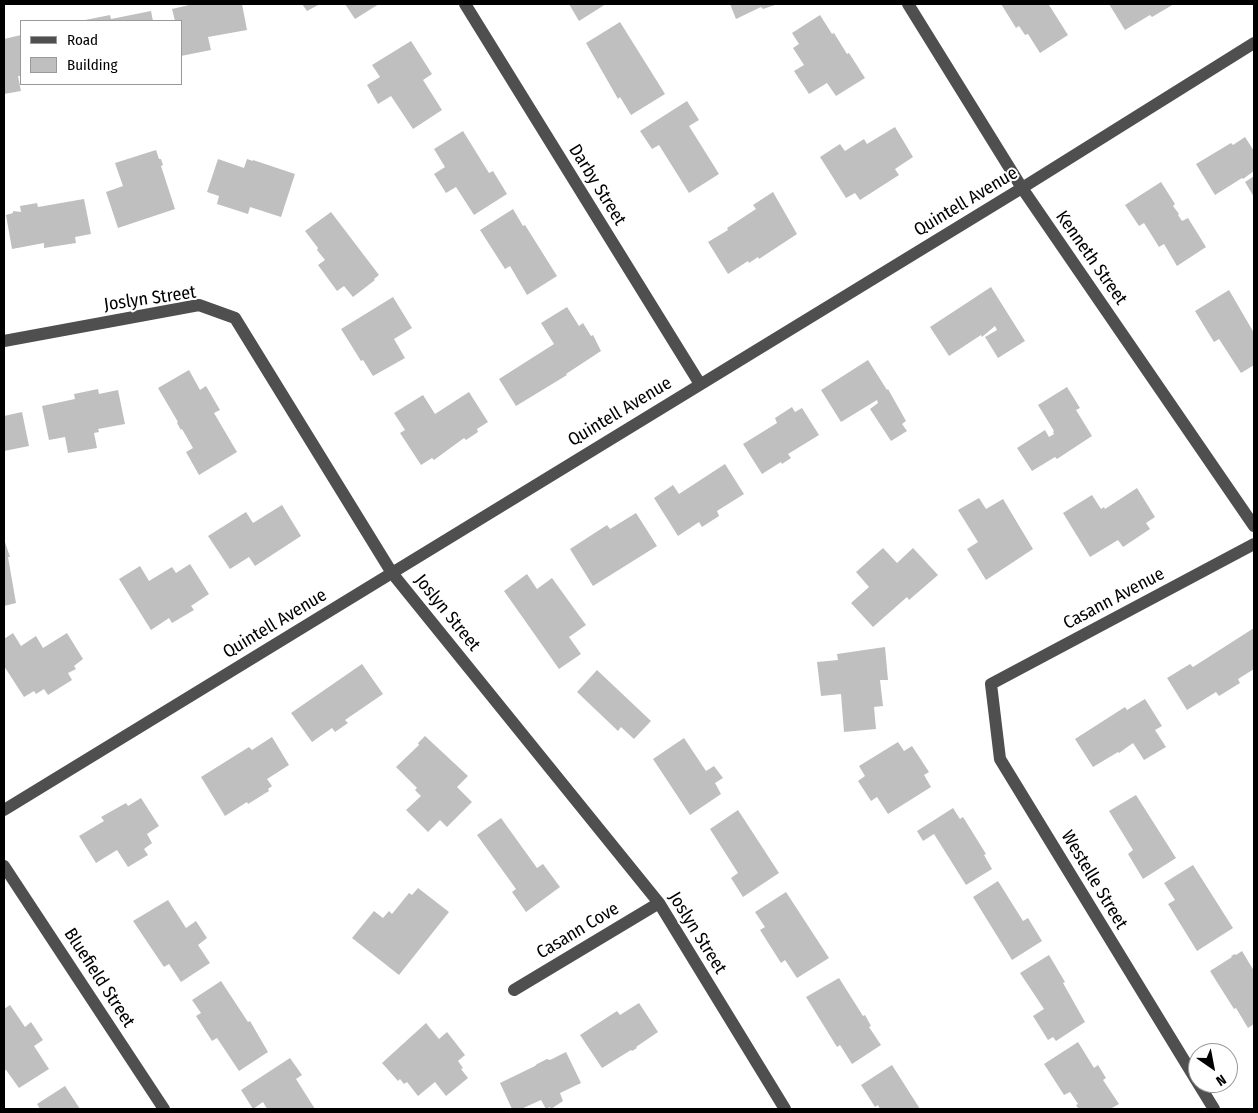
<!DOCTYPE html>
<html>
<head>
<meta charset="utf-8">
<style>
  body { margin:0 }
  #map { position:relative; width:1258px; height:1113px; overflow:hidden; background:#fff; font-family:"Fira Sans Condensed",sans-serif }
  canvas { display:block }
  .frame { position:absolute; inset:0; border:5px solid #000; pointer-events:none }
  .legend { position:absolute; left:20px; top:20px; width:162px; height:65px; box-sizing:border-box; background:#fff; border:1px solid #999; margin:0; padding:6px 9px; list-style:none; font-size:15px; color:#000 }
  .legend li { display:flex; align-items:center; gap:10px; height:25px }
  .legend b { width:25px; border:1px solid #999 }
  .north { position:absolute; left:1188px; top:1043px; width:50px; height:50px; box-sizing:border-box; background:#fff; border:1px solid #999; border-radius:50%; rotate:147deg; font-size:14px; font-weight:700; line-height:20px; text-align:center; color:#000 }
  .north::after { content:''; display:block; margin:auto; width:18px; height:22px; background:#000; clip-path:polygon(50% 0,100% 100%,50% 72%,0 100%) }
</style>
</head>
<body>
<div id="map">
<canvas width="1258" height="1113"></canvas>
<div class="frame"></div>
<ul class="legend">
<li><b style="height:6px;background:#4f4f4f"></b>Road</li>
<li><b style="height:14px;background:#bfbfbf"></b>Building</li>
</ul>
<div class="north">N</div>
</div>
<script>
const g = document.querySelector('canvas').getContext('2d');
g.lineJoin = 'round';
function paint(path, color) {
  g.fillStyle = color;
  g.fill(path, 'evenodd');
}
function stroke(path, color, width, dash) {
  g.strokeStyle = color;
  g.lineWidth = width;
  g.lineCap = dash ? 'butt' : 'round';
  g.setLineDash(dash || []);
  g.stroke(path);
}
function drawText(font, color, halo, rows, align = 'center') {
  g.font = font + ' "Fira Sans Condensed",sans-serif';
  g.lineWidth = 4;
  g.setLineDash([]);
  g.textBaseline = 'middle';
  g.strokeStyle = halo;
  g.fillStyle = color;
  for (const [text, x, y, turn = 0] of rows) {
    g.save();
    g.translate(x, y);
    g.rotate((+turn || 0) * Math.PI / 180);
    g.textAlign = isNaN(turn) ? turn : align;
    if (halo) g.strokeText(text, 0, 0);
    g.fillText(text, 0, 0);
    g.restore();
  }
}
paint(new Path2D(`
  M189,4h53l5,26 -39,7 3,13 -30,6v-35h-6l-3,-12 17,-4z
  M302,4h18l-13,7z
  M345,4h34l-24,15z
  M569,4h37l-27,17z
  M730,4h48l-15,5 -2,-2 -25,12z
  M1001,4h52l-4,1 19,30 -28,18 -12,-19 -3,1 -6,-9 -3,2z
  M1109,4h65l-22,13 -2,-2 -25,15z
  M151,11l2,10h-73l30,-6 1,4z
  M820,15l12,19 2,-1 13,21 2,-1 16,25 -29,18 -9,-13 -18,11 -15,-23 10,-6 -11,-17 6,-4 -7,-11z
  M620,22l45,72 -34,21 -11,-18 -2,2 -32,-56z
  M21,35v41h-3l3,15 -17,3v-55z
  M411,41l21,33 -9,6 19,30 -29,19 -22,-33 -13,8 -11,-19 13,-8 -8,-12z
  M687,101l12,19 -10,6 30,48 -30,19 -30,-48 -7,4 -12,-18z
  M895,127l18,30 -18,12 4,6 -39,25 -5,-7 -9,5 -26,-41 20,-13 5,7 19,-12 3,5z
  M463,131l26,42 4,-2 14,23 -33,21 -18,-28 -10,6 -12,-19 11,-7 -11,-18z
  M1245,137l9,14v20l-11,8 -1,-1 -27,17 -19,-31 35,-21 2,2z
  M156,150l3,9h2l2,6 -2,1 14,43 -57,19 -12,-36 17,-6 -8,-23z
  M218,159l26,9 3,-9 6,2v-1l42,14 -14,43 -31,-10 -2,7 -31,-10 2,-8 -12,-4z
  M1254,176v21l-9,-15z
  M1161,182l14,22 -2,2 6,8 -1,1 4,6 6,-3 18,29 -29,19 -13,-22 -5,3 -15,-24 -5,3 -14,-21z
  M773,192l24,42 -38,25 -1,-2 -9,6 -1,-2 -20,13 -20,-32 20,-12 -1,-2 29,-19 -3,-4z
  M84,199l7,35 -16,3 1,6 -32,5v-5l-32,6 -6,-34 7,-2v-2l8,1 -1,-6 17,-3 1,4z
  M513,209l10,17 2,-1 32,51 -30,19 -17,-29 -5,3 -25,-39z
  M331,212l48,63 -5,4 1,1 -22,17 -9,-11 -7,5 -19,-26 7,-5 -8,-10 1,-2 -13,-17z
  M991,287l34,54 -27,17 -13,-21 12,-7 -2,-4 -13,11 -1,-2 -32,21 -19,-29z
  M1229,290l25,43v32l-13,8 -22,-34 -5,3 -19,-31z
  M393,297l19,31 -18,11 11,19 -32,18 -10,-16 -2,1 -20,-32z
  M567,307l12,19 4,-3 8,13 2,-1 8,16 -35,23 1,1 -51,31 -17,-27 55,-35 -13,-21z
  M868,360l19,30 1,-1 18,32 -4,3 5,7 -16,10 -21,-32 8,-6 -1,-3 -36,22 -20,-32z
  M189,370l11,20 6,-4 14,24 -6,3 23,39 -38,23 -13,-23 7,-4 -11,-19 -1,1 -4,-7 1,-1 -20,-34z
  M1067,387l13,21 -4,2 16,26 -35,23 -2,-2 -23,14 -15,-23 28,-18 4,7 5,-3 -1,-2 1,-1 -16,-26z
  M98,389l1,5 19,-4 7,34 -27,5 1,3 -5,1 3,15 -29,5 -3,-16 -16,3 -7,-34 33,-7 -1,-5z
  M469,392l19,30 -11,7 1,3 -12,8 -2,-2 -30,22 -2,-2 -11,7 -21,-32 5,-3 -11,-17 29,-18 12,19z
  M792,407l3,5 7,-4 17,27 -31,19 3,4 -9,6 -1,-2 -19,12 -19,-30 34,-21 -2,-5z
  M22,412l7,34 -25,5v-35z
  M725,464l19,30 -27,17 2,5 -17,11 -3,-5 -21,14 -24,-38 19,-13 6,9z
  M1137,488l18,29 -9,6 4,6 -27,18 -5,-7 -28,17 -27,-44 29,-18 9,14 3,-2 1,2z
  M979,498l7,11 17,-10 30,50 -47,31 -19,-31 11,-7 -20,-32z
  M282,505l19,31 -46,30 -6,-9 -19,12 -22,-33 38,-24 7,11z
  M636,513l21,33 -64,40 -23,-37 37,-24 3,4z
  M4,539l6,18h-2l8,46 -12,3z
  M883,548l14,15 16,-15 25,27 -29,25 -2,-3 -34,30 -22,-24 18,-16 -13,-15z
  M190,564l19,30 -18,12 3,4 -22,13 -3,-5 -18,12 -32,-51 21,-13 9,15 23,-14 4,6z
  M527,574l10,15 15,-11 34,47 -17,12 12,17 -22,15 -55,-78z
  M1254,628v41l-16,10 2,4 -21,13 -3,-4 -29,18 -20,-32 23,-14 3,3z
  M13,633l8,13 15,-10 7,12 24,-15 16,26 -9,7 2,3 -8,4 4,7 -24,15 -4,-6 -8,5 -2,-3 -10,6 -20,-31v-27z
  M885,647l3,33h-8l3,26 -9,1 2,22 -32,3 -3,-38 -20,2 -4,-34 21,-2 -1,-6z
  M362,664l21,30 -38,26 3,3 -13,9 -3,-4 -20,14 -21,-29z
  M597,670l54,51 -17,18 -13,-12 -3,4 -41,-39z
  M1145,699l17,27 -7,4 11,17 -22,13 -11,-17 -14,10 -1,-1 -25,15 -18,-28 50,-32 2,3z
  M425,736l43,40 -11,11 15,15 -25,25 -7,-7 -12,12 -22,-22 15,-14 -6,-6 2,-2 -21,-21 23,-22 -1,-2z
  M272,737l17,28 -22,14 5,7 -4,3 1,2 -21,13 -1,-2 -22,14 -24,-39 48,-30 3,3z
  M684,738l22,33 8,-5 9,12 -8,5 6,11 -31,21 -37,-56z
  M898,742l6,9 8,-5 17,26 -5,3 7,12 -43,27 -11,-17 -6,4 -13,-20 7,-5 -6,-10z
  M1136,795l40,63 -33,21 -15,-25 5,-4 -24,-39z
  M141,798l18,28 -12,8 5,9 -8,6 4,6 -20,12 -11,-17 -21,13 -17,-27 25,-15 -3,-4 25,-14 2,3z
  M953,808l7,11 3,-2 23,37 -2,1 8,14 -26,16 -32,-51 -11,7 -6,-10z
  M738,810l41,63 -36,24 -12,-19 7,-5 -28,-44z
  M501,818l36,50 6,-4 17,23 -34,25 -14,-20 4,-3 -39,-54z
  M1193,865l40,63 -36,23 -29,-47 7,-4 -11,-17z
  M998,881l25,40 5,-3 14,23 -30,19 -39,-63z
  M418,888l31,24 -50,63 -47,-37 22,-27 9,7 6,-7 3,3 17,-21 3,2z
  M786,892l43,66 -32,20 -12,-18 -4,3 -21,-33 5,-3 -10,-15z
  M168,900l18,28 10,-7 11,17 -9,7 12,18 -29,19 -12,-18 -5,3 -31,-46z
  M1242,951l12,20v53l-6,4 -12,-20 -2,1 -24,-38 22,-14 -1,-1 4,-2 1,1z
  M1049,955l16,27 -2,1 22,39 -29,19 -3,-4 -5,3 -15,-24 11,-7 -24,-36z
  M839,978l24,38 2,-1 6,11 -2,1 12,18 -29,19 -12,-19 -3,2 -31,-50z
  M221,981l27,41 2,-1 18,31 -29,19 -22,-33 -5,3 -16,-25 5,-3 -9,-13z
  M639,1003l19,29 -22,15 1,1 -5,3 -1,-1 -29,18 -22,-33 37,-24 3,4z
  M10,1005l15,22 6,-5 12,18 -9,6 15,23 -30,19 -13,-18h-2v-61z
  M426,1023l13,16 8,-7 18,23 -7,6 5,7 -2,1 7,9 -22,18 -11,-14 -17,14 -11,-14 -3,2 -4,-5 -2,2 -16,-18z
  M1078,1042l16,26 4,-3 8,13 -3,2 16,24 -9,5h-34l2,-1 -2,-3 2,-1 -8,-12 -6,3 -20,-31z
  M566,1052l15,31 -21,10 3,8 -12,8 -1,-2 -4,2 -5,-9 -20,9h-9l-12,-26 35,-17 2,-2 10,-5 3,1z
  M290,1058l12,17 -6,4 19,30h-48l-4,-7 -10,7 -12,-19z
  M892,1065l28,44h-40l-2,-4 -3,2 -14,-22z
  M65,1086l15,23h-40l-3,-5z`), '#bfbfbf');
stroke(new Path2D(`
  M465,4l235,380
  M908,4l114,184 232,338
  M4,341l195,-36 36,13 157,255 267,330 126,206
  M4,810l1018,-622 232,-145
  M4,866l160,243
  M514,990l145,-87
  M1198,1083l-198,-324 -9,-75 263,-140
  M1198,1083l16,26`), '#4f4f4f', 12);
drawText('18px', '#000', '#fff', [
  ["Darby Street",597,185,58],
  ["Quintell Avenue",966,202,-31],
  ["Kenneth Street",1091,258,55],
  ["Joslyn Street",150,299,-8],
  ["Quintell Avenue",620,412,-31],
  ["Casann Avenue",1114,599,-28],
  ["Joslyn Street",447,613,51],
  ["Quintell Avenue",275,624,-31],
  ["Westelle Street",1094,880,59],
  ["Casann Cove",578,931,-31],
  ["Joslyn Street",697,933,58],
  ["Bluefield Street",99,978,57]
]);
</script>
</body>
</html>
